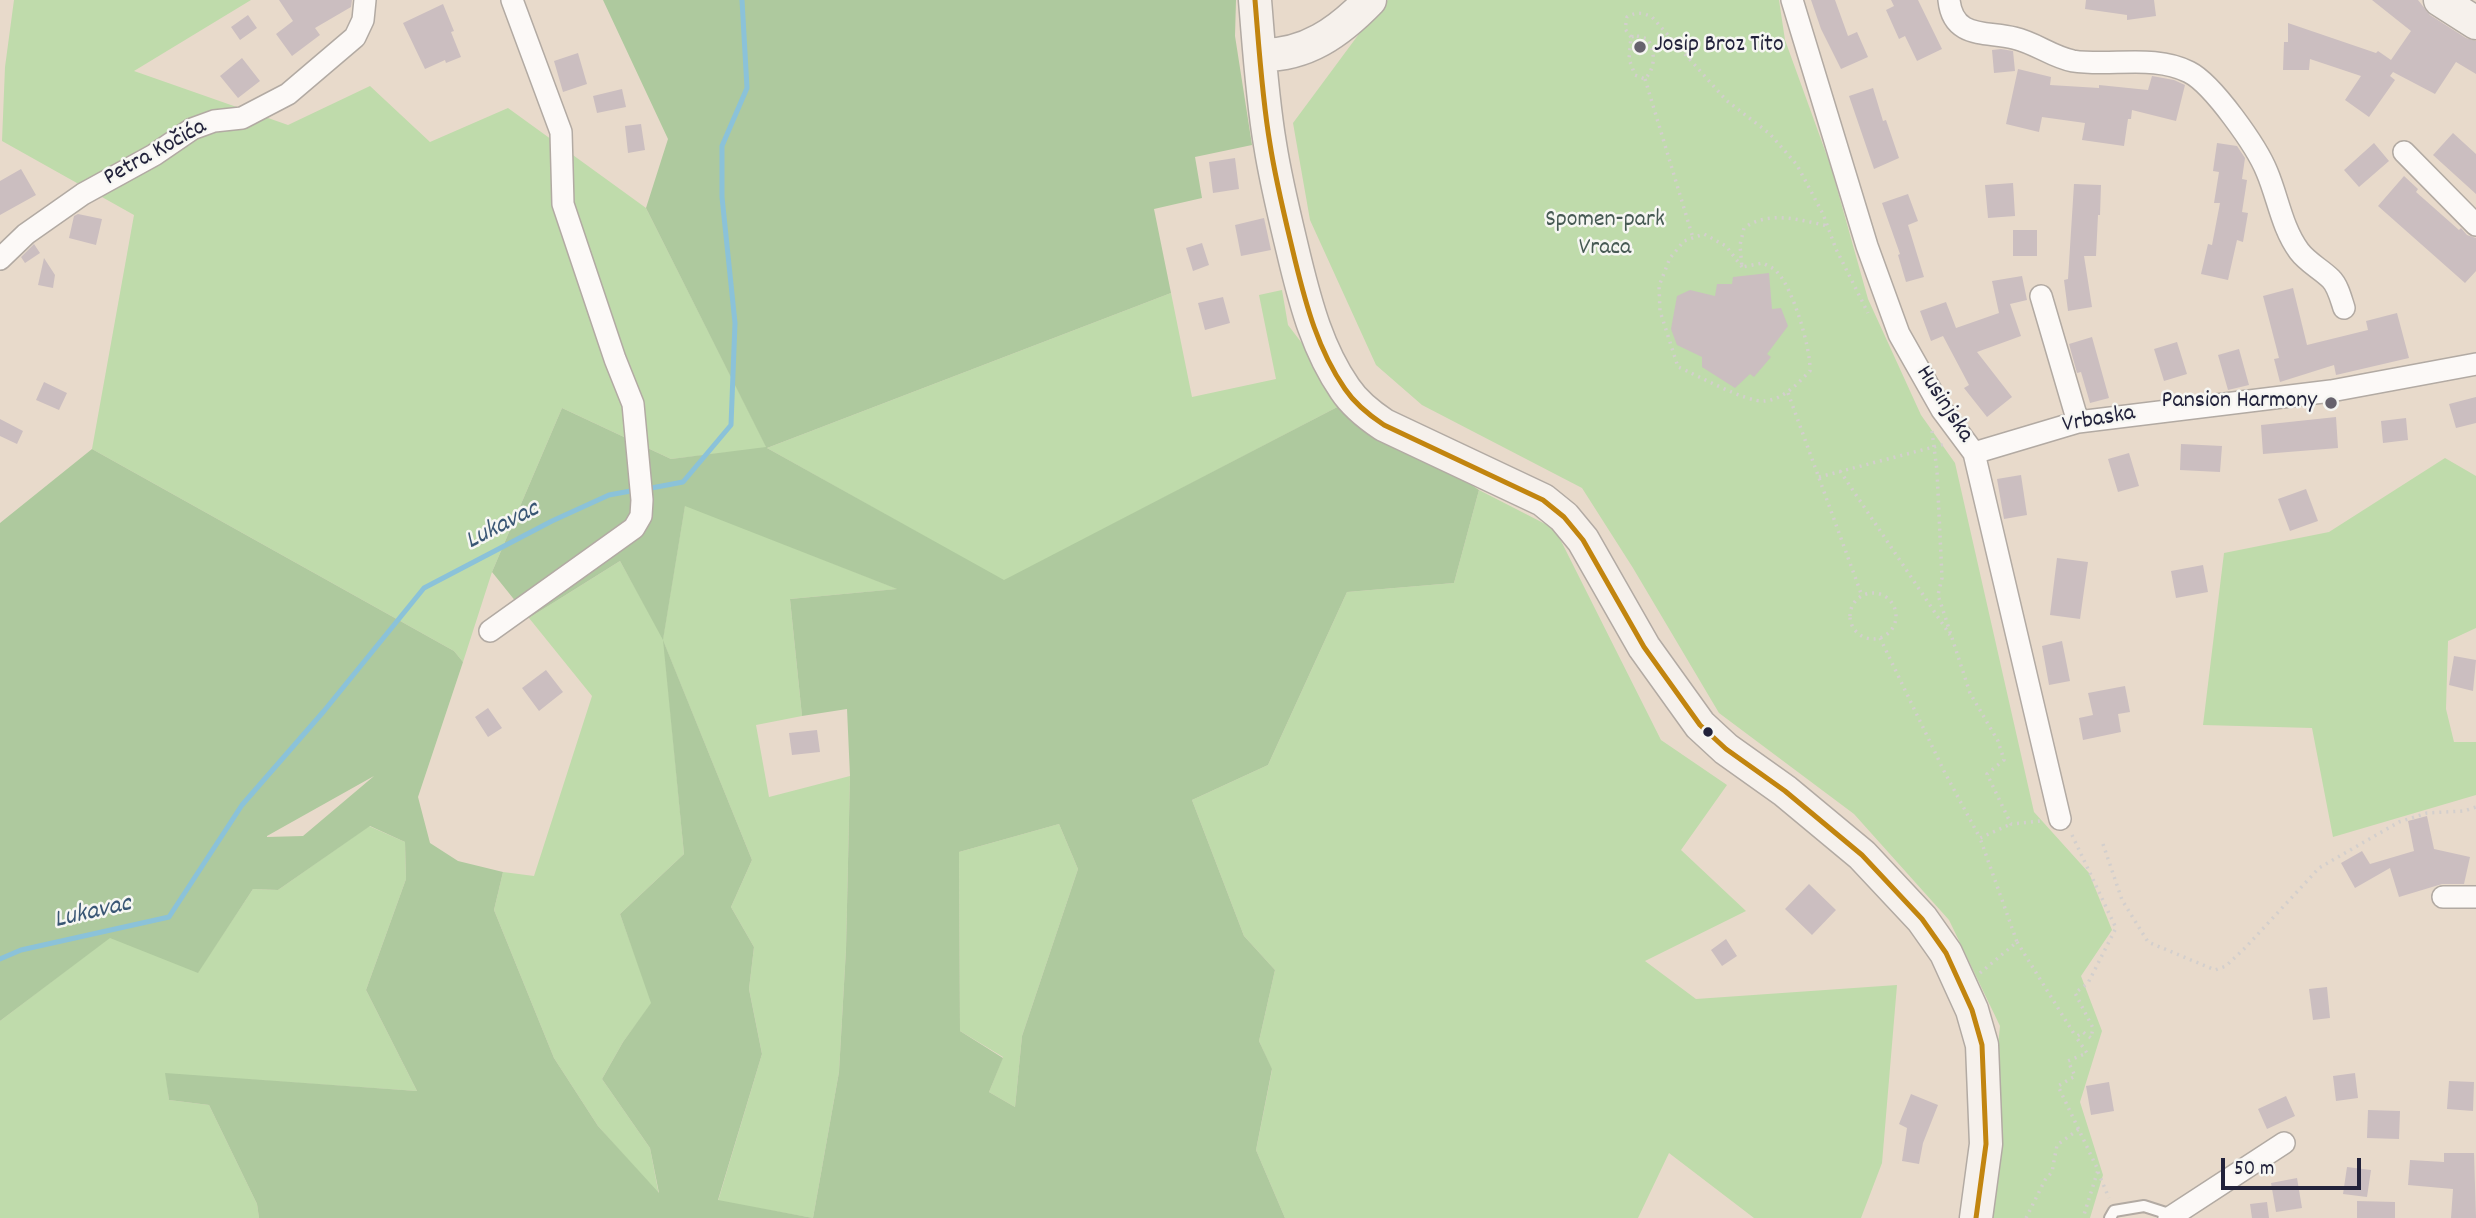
<!DOCTYPE html>
<html>
<head>
<meta charset="utf-8">
<style>
  body { margin:0 }
  #map { position:relative; width:2476px; height:1218px; overflow:hidden; background:#e8dacb; font-family:Dekko,sans-serif }
  canvas { display:block }
  .scale { position:absolute; left:2221px; top:1158px; width:140px; height:32px; box-sizing:border-box; border:4px solid #22223b; border-top:0; padding-left:9px; font-size:21px; line-height:24px; white-space:nowrap; color:#22223b; -webkit-text-stroke:5px #f6f6f2; paint-order:stroke }
</style>
</head>
<body>
<div id="map">
<canvas width="2476" height="1218"></canvas>
<div class="scale">50 m</div>
</div>
<script>
const g = document.querySelector('canvas').getContext('2d');
g.lineJoin = 'round';
function paint(path, color) {
  g.fillStyle = color;
  g.fill(path, 'evenodd');
}
function stroke(path, color, width, dash) {
  g.strokeStyle = color;
  g.lineWidth = width;
  g.lineCap = dash ? 'butt' : 'round';
  g.setLineDash(dash || []);
  g.stroke(path);
}
function drawText(font, color, halo, rows, align = 'center') {
  g.font = font + ' Dekko,sans-serif';
  g.lineWidth = 5;
  g.setLineDash([]);
  g.textBaseline = 'middle';
  g.strokeStyle = halo;
  g.fillStyle = color;
  for (const [text, x, y, turn = 0] of rows) {
    g.save();
    g.translate(x, y);
    g.rotate((+turn || 0) * Math.PI / 180);
    g.textAlign = isNaN(turn) ? turn : align;
    if (halo) g.strokeText(text, 0, 0);
    g.fillText(text, 0, 0);
    g.restore();
  }
}
paint(new Path2D(`
  M14,0h237l-117,71 154,54 82,-39 60,56 78,-34 138,100 121,240 404,-155 21,104 84,-18 -17,-84 23,-5 6,35 59,77 -343,179 -237,-133 -96,11 -109,-51 -70,164 -29,90 -9,-11 -362,-202 42,-234 -132,-74 3,-74z
  M1388,0h391l6,40 46,127 37,132 53,116 34,48 79,349 55,61 23,57 -31,46 21,55 -22,71 23,73 -13,43h-110l20,-192 -51,-106 -95,-106 -135,-101 -86,-145 -51,-80 -160,-83 -46,-40 -66,-145 -17,-97 80,-108z
  M2445,458l31,18v152l-28,13 -2,68 8,33h22v53l-143,42 -21,-109 -109,-3 21,-172 105,-21z
  M1479,490l76,39 106,211 66,45 -46,65 65,61 -101,50 51,38 201,-14 -15,178 -21,55h-107l-85,-65 -31,65h-353l-29,-68 16,-80 -13,-29 16,-71 -31,-34 -52,-136 76,-35 79,-173 107,-9z
  M685,505l213,84 -108,10 12,117 -46,9 13,72 81,-21 -4,173 -7,123 -26,146 -95,-17 44,-147 -13,-65 5,-42 -23,-40 21,-47 -88,-217 20,211 -64,60 32,89 -29,39 -21,37 48,69 9,47 -61,-69 -44,-68 -60,-148 9,-38 31,4 58,-180 -63,-78 91,-57 43,77z
  M1059,824l19,45 -56,167 -7,71 -26,-15 14,-35 -43,-26 -1,-179z
  M369,826l36,16 1,37 -40,111 51,101 -251,-17 3,26 40,5 48,99 2,14h-259v-197l110,-84 88,35 55,-83 25,1z`), '#bfdbab');
paint(new Path2D(`
  M603,0h633l-1,36 17,109 -57,12 7,41 -48,11 17,84 -404,155 237,132 343,-178 132,88 -25,93 -107,9 -79,173 -76,35 52,136 31,34 -16,71 13,28 -16,81 29,68h-1026l-2,-14 -48,-99 -40,-5 -4,-27 252,18 -51,-101 40,-111 -1,-37 -35,-16 -92,64 -25,-1 -55,84 -88,-35 -110,83v-498l92,-74 362,202 9,11 -45,135 12,46 28,18 45,11 -9,38 60,148 44,68 61,67 -9,-45 -48,-69 21,-37 28,-39 -31,-89 64,-60 -21,-214 -43,-79 -91,57 -37,-46 70,-164 109,51 95,-12 -120,-239 22,-69zM685,506l212,83 -107,10 12,117 45,-7 3,67 -4,173 -7,123 -26,146 -95,-18 44,-146 -13,-65 5,-42 -23,-40 21,-47 -89,-220zM374,776l-71,60 -36,1v-1zM1059,824l19,45 -56,167 -7,71 -26,-15 14,-34 -43,-27 -1,-179z`), '#aec99e');
stroke(new Path2D(`
  M646,489l37,-7 48,-57 4,-102 -13,-126v-51l25,-58 -5,-88
  M0,959l21,-9 148,-33 73,-112 82,-94 100,-123 128,-67 57,-26 27,-5`), '#8bc2d9', 5);
paint(new Path2D(`
  M279,0h73l-1,7 -36,21 5,7 -28,21 -16,-22 17,-13z
  M1811,0h24l13,36 9,-4 11,25 -27,12 -20,-40z
  M1891,0h27l24,49 -25,12 -12,-25 -6,3 -13,-29 8,-4z
  M2086,0h68l2,16 -29,4v-5l-42,-6z
  M2372,0h46l12,15 36,23 10,3v33l-20,-12 -21,32 -42,-22 -3,4 5,4 -26,37 -24,-17 16,-24 -51,-17 -1,11h-26l1,-28h4v-19l88,30 2,-2 13,9 20,-29z
  M443,4l11,27 -3,1 10,25 -15,6 -1,-3 -20,9 -22,-46z
  M248,15l9,13 -17,12 -9,-13z
  M2001,49l12,2 2,20 -21,2 -2,-23z
  M578,53l9,31 -24,8 -9,-31z
  M242,58l18,23 -22,17 -18,-22z
  M2018,69l33,8 -1,8 49,3v-3l49,5 4,-14 22,4 11,5 -9,36 -44,-11 -1,9h-3l-4,27 -42,-6 3,-17 -43,-6 -3,15 -33,-8z
  M1873,88l10,33 3,-1 13,38 -25,11 -25,-73z
  M622,89l4,18 -29,6 -4,-17z
  M641,124l4,26 -17,3 -3,-27z
  M2453,133l23,21v40l-43,-39z
  M2217,143l20,3 8,12 -3,21 5,1 -5,32 6,1 -5,29 -6,-2 -9,40 -27,-6 7,-30 4,1 8,-42h-6l5,-31 -6,-1z
  M2374,143l15,18 -30,26 -15,-17z
  M1235,158l4,31 -26,4 -4,-31z
  M21,169l15,26 -36,20v-34z
  M2404,176l14,13 -2,3 43,38 2,-2 6,7 9,3v33l-11,12 -87,-77z
  M2013,183l2,33 -27,2 -3,-33z
  M2074,184l27,1 -1,30h-2l-2,41h-12l8,51 -24,4 -4,-31 4,-1z
  M1908,194l10,27 -10,4 16,52 -18,5 -8,-27 2,-1 -18,-51z
  M78,214l24,5 -6,26 -27,-7 5,-22z
  M1264,218l7,32 -30,6 -6,-31z
  M2013,230h24v26h-24z
  M1202,243l7,22 -16,6 -7,-23z
  M34,244l6,9 -15,10 -4,-6z
  M44,258l11,17 -2,13 -15,-3z
  M1769,273l3,36 9,-1 7,18 -21,28 4,3 -17,20 -4,-3 -15,14 -33,-21v-10l-25,-12 -6,-16 6,-33 13,-6 25,6 2,-12h15l1,-7z
  M2022,276l5,24 -17,4 11,32 -44,16 35,45 -25,20 -23,-29 5,-3 -26,-49 -12,5 -11,-30 26,-9 10,26 43,-15 -7,-32z
  M2293,288l14,57 61,-15 -2,-9 31,-8 12,45 -73,17 -2,-10 -54,17 -6,-23 5,-1 -16,-62z
  M1223,297l7,26 -25,7 -7,-27z
  M2092,337l17,61 -19,5 -9,-31 -4,1 -8,-29z
  M2177,342l10,32 -23,7 -10,-32z
  M2239,349l10,36 -21,5 -10,-35z
  M44,382l23,11 -8,17 -23,-10z
  M2476,397v26l-20,5 -7,-24z
  M2336,417l2,31 -75,6 -2,-29z
  M2406,418l2,22 -25,3 -2,-22z
  M0,419l23,12 -6,13 -17,-8z
  M2181,444l41,2 -2,26 -40,-2z
  M2129,453l10,33 -21,6 -10,-33z
  M2021,475l6,40 -23,4 -7,-40z
  M2306,489l12,32 -28,10 -12,-32z
  M2057,558l31,4 -8,57 -30,-4z
  M2203,565l5,27 -32,6 -5,-27z
  M2062,641l8,40 -21,4 -7,-39z
  M2454,656l22,4 -3,31 -24,-6z
  M546,670l17,22 -24,19 -17,-23z
  M2125,686l5,26 -12,2 3,18 -38,8 -4,-22 14,-3 -5,-22z
  M488,708l14,20 -14,9 -13,-20z
  M817,730l3,22 -28,3 -3,-22z
  M2427,816l7,33 36,8 -6,27h-22l-43,13 -9,-29 -35,20 -14,-25 21,-12 8,13 44,-13 -6,-30z
  M1809,884l27,26 -24,25 -27,-26z
  M1726,939l11,17 -15,10 -11,-16z
  M2327,987l3,31 -17,2 -4,-31z
  M2355,1073l3,25 -22,3 -3,-25z
  M2449,1081l25,1 -1,29 -26,-2z
  M2109,1082l5,29 -23,4 -5,-29z
  M1911,1094l27,11 -15,38 -4,21 -17,-3 5,-33 -8,-4z
  M2286,1096l9,20 -28,13 -9,-20z
  M2368,1110l32,1 -1,28 -32,-1z
  M2444,1153h30l2,65h-25l2,-29 -45,-4 2,-25 34,2z
  M2347,1167l24,3 -4,27 -24,-3z
  M2297,1178l5,30 -26,4 -5,-29z
  M2357,1201l38,1v16h-38z
  M2267,1202l2,16h-17l-2,-14z`), '#cbbec0');
const service = new Path2D(`
  M2110,1218l4,-7 30,-5 28,9`);
const minor = new Path2D(`
  M1792,0l75,246 32,88 43,76 32,43 86,366
  M1949,0c4,39 37,31 65,38 22,5 38,19 59,23 37,6 81,-7 116,11 24,12 68,75 78,100 11,26 15,56 32,79 9,12 22,18 32,28 7,7 10,20 13,29
  M2404,152l72,73
  M0,259l26,-25 57,-40 71,-39 38,-26 22,-8 28,-3 46,-24 67,-57 8,-17 2,-20
  M2041,296l37,126
  M1974,453l104,-31 253,-31 145,-27
  M490,631l144,-103 7,-12 1,-16 -9,-96 -18,-45 -52,-155 -2,-72 -49,-132
  M2443,897h33
  M2169,1218l115,-75`);
const secondary = new Path2D(`
  M1255,0c4,48 7,97 15,144 6,39 16,78 25,116 11,45 23,90 50,129 10,15 24,26 39,36l159,75 21,17 19,23 61,107 56,78 26,24 59,42 77,64 60,64 24,34 26,57 10,35 4,99 -10,74
  M2440,0l36,23
  M1260,55c46,1 79,-23 110,-55`);
stroke(service, '#b2aaa3', 14);
stroke(minor, '#b2aaa3', 24);
stroke(secondary, '#b2aaa3', 35);
stroke(new Path2D(`
  M1637,36l11,3c7,14 8,28 -3,40l-10,-4 -6,-16 2,-22z
  M1631,37l-6,-8 2,-12c10,-6 16,-4 25,0l74,83 44,34 27,31 26,49 13,35 32,64
  M1645,79l48,159
  M1742,267l-16,-21 -22,-12 -20,7 -14,17 -11,28 1,25 18,56c19,8 69,36 87,34 19,-2 32,-17 45,-30 1,-22 -17,-83 -33,-99 -3,-4 -9,-6 -14,-9l-21,4 -2,-22 4,-17c25,-18 56,-8 84,-2
  M1788,393l74,203
  M1932,431l5,40 5,107 -4,17 32,98 28,48 6,19 -17,14 24,50 30,-3
  M1840,471l110,164
  M1819,477l126,-33
  M1850 616a23 23 0 1 1 46 0a23 23 0 1 1-46 0Z
  M1880,638l64,133 36,67 31,-14
  M2072,835l44,93 -28,55 -13,10 18,35 -2,10 -8,-6 -7,5 11,16 -19,8 7,15 -17,10 40,84 -15,48
  M2103,844l19,56 26,42 67,28 11,-4 20,-19 73,-79 80,-46 28,-9 37,-2 12,-4
  M2017,942l59,95
  M1980,973l37,-31 -37,-104
  M2098,1172l11,26
  M2026,1218l19,-38 7,-8 5,-27 22,-16`), '#d3cfcd', 3.5, [2, 5]);
stroke(service, '#fcf9f7', 10);
stroke(minor, '#fcf9f7', 21);
stroke(secondary, '#f6f1ec', 32);
stroke(new Path2D(`
  M1255,0c4,48 7,97 15,144 6,39 16,78 25,116 11,45 23,90 50,129 10,15 24,26 39,36l159,75 21,17 19,23 61,107 56,78 26,24 59,42 77,64 60,64 24,34 26,57 10,35 4,99 -10,74`), '#c2850f', 5);
for (const [x, y, r, color] of [
  [1640,47,7,"#67626d"],
  [2331,403,7,"#67626d"],
  [1708,732,6,"#22223b"]
]) {
  const dot = new Path2D();
  dot.arc(x, y, r, 0, 2 * Math.PI);
  g.fillStyle = color;
  g.fill(dot);
  stroke(dot, '#f6f6f2', 2.5);
}
drawText('24px', '#22223b', '#f6f6f2', [
  ["Josip Broz Tito",1654,47],
  ["Pansion Harmony",2317,403,"right"]
], 'left');
drawText('24px', '#22223b', '#f6f6f2', [
  ["Petra Kočića",156,154,-29],
  ["Husinjska",1943,405,57],
  ["Vrbaska",2099,421,-10]
]);
drawText('24px', '#475a54', '#f6f6f2', [
  ["Spomen-park",1605,222],
  ["Vraca",1605,250]
]);
drawText('italic 26px', '#395674', '#f6f6f2', [
  ["Lukavac",503,527,-27],
  ["Lukavac",93,914,-13]
]);
</script>
</body>
</html>
